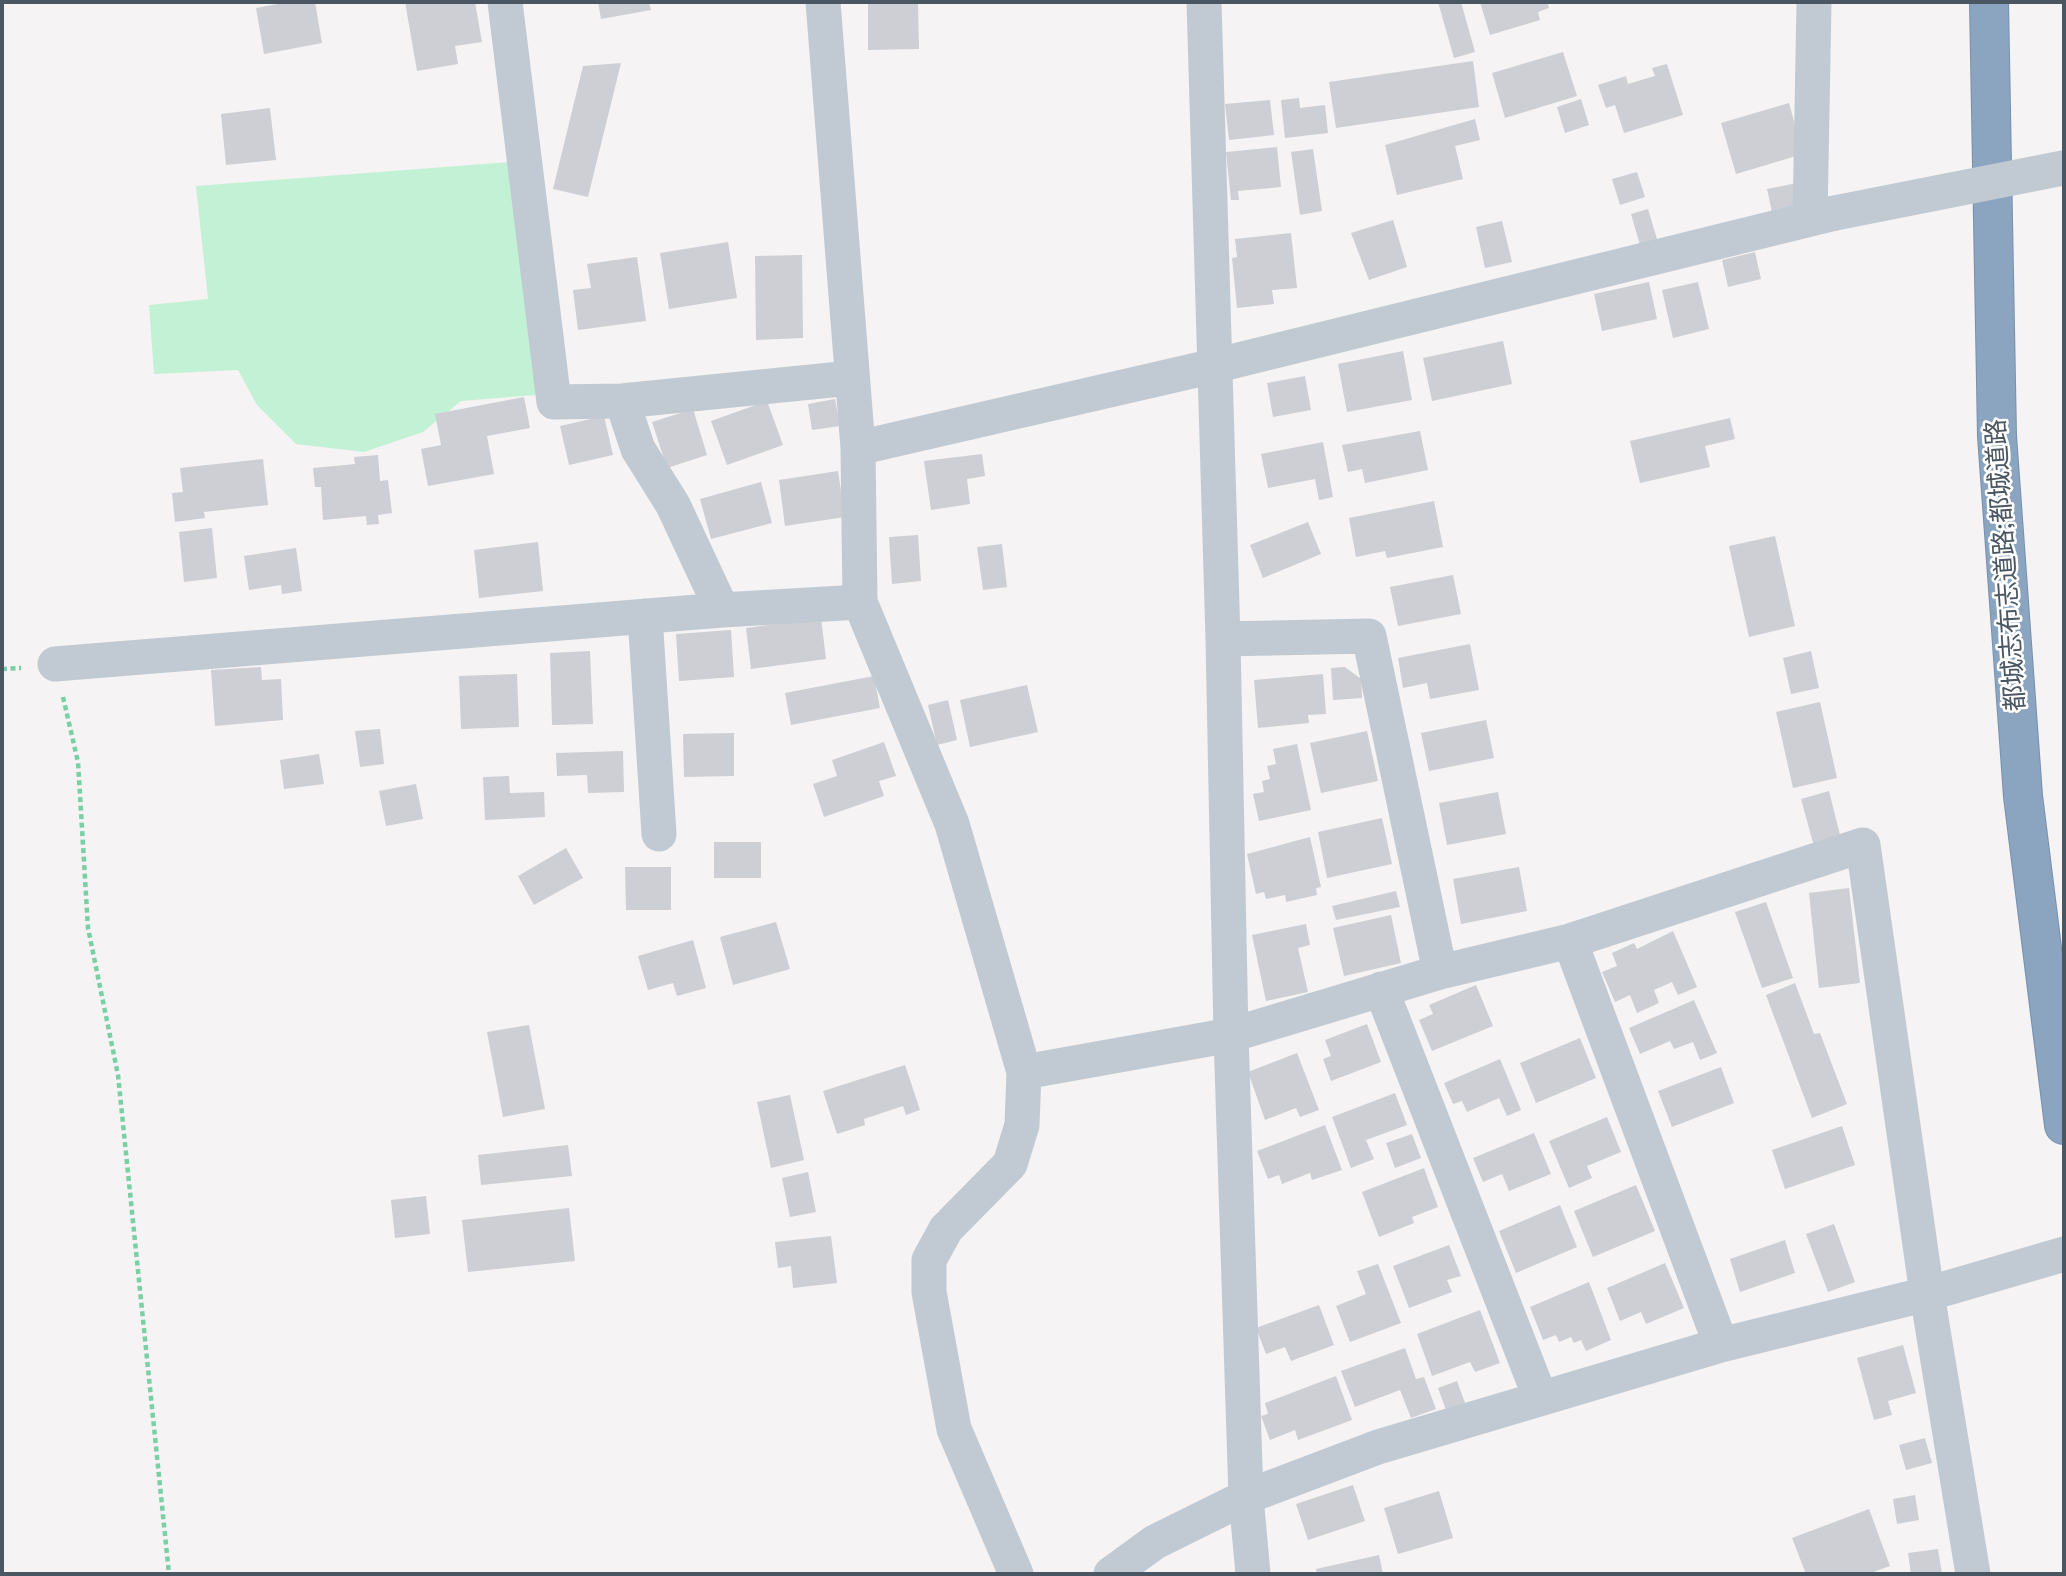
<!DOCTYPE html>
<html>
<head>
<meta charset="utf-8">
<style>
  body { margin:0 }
  #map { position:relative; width:2066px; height:1576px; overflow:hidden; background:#f5f3f3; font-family:"Space Grotesk",sans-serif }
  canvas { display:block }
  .frame { position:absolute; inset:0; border:4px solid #4a5661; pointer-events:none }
</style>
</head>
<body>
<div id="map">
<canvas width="2066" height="1576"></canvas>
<div class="frame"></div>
</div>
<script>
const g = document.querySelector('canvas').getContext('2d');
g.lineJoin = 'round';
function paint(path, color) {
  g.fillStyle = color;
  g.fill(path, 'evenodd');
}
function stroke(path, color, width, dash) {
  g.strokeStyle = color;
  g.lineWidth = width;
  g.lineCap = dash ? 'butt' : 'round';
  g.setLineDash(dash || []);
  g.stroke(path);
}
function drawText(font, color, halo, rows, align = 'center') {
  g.font = font + ' "Space Grotesk","Noto Sans JP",sans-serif';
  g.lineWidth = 5;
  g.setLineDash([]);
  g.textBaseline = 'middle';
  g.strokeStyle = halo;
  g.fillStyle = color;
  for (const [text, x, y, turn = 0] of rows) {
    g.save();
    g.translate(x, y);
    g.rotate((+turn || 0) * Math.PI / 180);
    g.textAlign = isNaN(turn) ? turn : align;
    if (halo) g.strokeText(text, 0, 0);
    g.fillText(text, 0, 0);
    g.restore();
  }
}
paint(new Path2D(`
  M510,162l38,232 -87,7 -38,31 -59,20 -68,-8 -39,-39 -19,-35 -84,4 -5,-69 59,-6 -12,-113z`), '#c3f1d5');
paint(new Path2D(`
  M289,2h26l7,41 -58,11 -8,-46z
  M405,2h70l7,40 -27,4 3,18 -41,7z
  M598,2h51l2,8 -50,9z
  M868,2h50l1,47 -51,1z
  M1438,2h23l14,50 -21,6z
  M1480,2h67l2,6 -11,4 2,8 -50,15z
  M1563,52l14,44 -72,22 -13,-45z
  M1473,61l6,46 -143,21 -7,-46z
  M621,63l-33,134 -35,-8 30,-123z
  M1667,64l16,51 -59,18 -9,-28 -9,3 -8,-23 28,-9 2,8 27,-8 -3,-8z
  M1299,98l1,10 25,-3 3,28 -43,5 -4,-38z
  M1581,99l8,26 -24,8 -8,-26z
  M1270,100l4,35 -45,5 -4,-36z
  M1789,103l14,51 -67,20 -15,-51z
  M270,108l6,52 -50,5 -5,-51z
  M1475,119l5,21 -25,6 8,33 -66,16 -12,-50z
  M1277,147l4,40 -43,4 1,9h-8l-5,-48z
  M1313,149l9,62 -22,4 -9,-63z
  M1637,172l8,25 -25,8 -8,-26z
  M1797,183l5,23 -30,6 -5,-23z
  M1648,209l9,30 -17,6 -9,-31z
  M1393,220l14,47 -38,13 -18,-47z
  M1502,221l10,41 -27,6 -9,-41z
  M1291,233l6,55 -25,2 2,14 -37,4 -5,-50 5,-1 -2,-18z
  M728,242l9,56 -68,11 -9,-56z
  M1755,252l6,27 -33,8 -6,-27z
  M802,255l1,83 -47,2 -1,-84z
  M637,257l9,64 -68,9 -5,-40 18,-2 -4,-24z
  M1649,282l8,37 -55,12 -8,-37z
  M1698,282l11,47 -36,9 -11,-48z
  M1503,341l9,43 -80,17 -9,-43z
  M1403,351l9,49 -65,12 -9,-48z
  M1305,376l6,34 -38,7 -6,-34z
  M524,397l6,31 -43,8 7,38 -66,12 -7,-37 20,-4 -6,-31z
  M835,399l5,27 -28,4 -4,-26z
  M767,401l16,44 -56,20 -16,-44z
  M693,409l14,46 -40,13 -15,-46z
  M604,416l9,39 -44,10 -9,-39z
  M1730,418l5,21 -30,7 5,21 -70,16 -10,-42z
  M1420,431l8,39 -63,13 -3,-14 -14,3 -6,-27z
  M1323,442l10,55 -14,3 -4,-21 -47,9 -7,-34z
  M982,454l3,22 -18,3 3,25 -39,6 -7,-49z
  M378,455l2,26 8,-1 4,33 -14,2 1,9 -12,1 -1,-9 -43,4 -2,-33h-6l-2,-19 42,-4 -1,-7z
  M263,459l5,46 -64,7 1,6 -30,4 -3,-29 11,-1 -3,-24z
  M838,471l7,46 -60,9 -6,-46z
  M761,482l11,41 -61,16 -11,-40z
  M1434,501l9,46 -56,11 -2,-7 -29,6 -7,-39z
  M1308,522l13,32 -58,24 -13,-33z
  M212,528l5,50 -33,4 -5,-50z
  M918,535l3,46 -29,3 -3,-47z
  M1775,536l20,90 -46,11 -20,-91z
  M538,542l5,49 -64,7 -5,-48z
  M1002,544l5,43 -24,3 -6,-43z
  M296,548l6,43 -20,3 -1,-9 -32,5 -5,-34z
  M1453,575l8,39 -63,12 -8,-39z
  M821,618l5,41 -75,10 -5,-41z
  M731,630l3,47 -55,4 -3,-47z
  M1470,644l9,46 -49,9 -3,-16 -24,5 -5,-30z
  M590,651l3,73 -41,1 -2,-72z
  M1811,651l8,37 -28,6 -8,-36z
  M261,667l1,13 19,-1 2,41 -68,6 -4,-56z
  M1345,667l16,12 1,19 -29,2 -2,-32z
  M517,674l2,53 -58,2 -2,-53z
  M1323,674l3,40 -18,1 1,8 -51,5 -4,-48z
  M874,676l6,32 -89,17 -6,-32z
  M1027,685l11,47 -68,15 -10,-47z
  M948,700l9,40 -20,5 -9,-40z
  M1820,702l17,76 -44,10 -17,-76z
  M1486,720l8,38 -65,13 -8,-38z
  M380,729l4,35 -24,3 -5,-36z
  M1367,731l11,50 -57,12 -11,-50z
  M734,733v43l-50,1 -1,-43z
  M884,742l12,34 -17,5 5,15 -60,21 -11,-33 24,-8 -5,-16z
  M1297,744l14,66 -52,11 -6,-27 11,-2 -2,-11 8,-2 -3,-13 9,-2 -3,-15z
  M623,751l1,41 -36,1 -1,-18 -30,1 -1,-23z
  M319,754l5,30 -40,5 -4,-29z
  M509,776l1,17 34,-1 1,25 -60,3 -2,-43z
  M416,784l7,35 -37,7 -7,-35z
  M1829,791l13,52 -27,7 -14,-51z
  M1498,792l8,42 -59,11 -8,-42z
  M1382,818l10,46 -65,14 -9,-46z
  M1310,837l11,50 -5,1 1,7 -31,7 -1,-7 -19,4 -2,-7 -8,2 -9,-40z
  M714,842h47v36h-47z
  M566,848l17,30 -49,27 -16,-29z
  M625,867h46v43h-45z
  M1519,867l8,44 -66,13 -8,-45z
  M1849,888l11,95 -41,5 -10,-95z
  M1396,891l4,16 -64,13 -4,-14z
  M1766,902l27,76 -31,10 -27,-76z
  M1391,915l10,48 -57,13 -11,-48z
  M776,922l14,47 -57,16 -13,-48z
  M1306,924l4,21 -12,3 10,44 -42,9 -14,-66z
  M1673,931l24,56 -19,8 -6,-13 -18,8 5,13 -22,10 -7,-18 -15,7 -13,-30 15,-6 -5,-13 22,-10 3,6z
  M693,940l13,48 -29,8 -4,-13 -25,7 -10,-34z
  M1795,983l19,51 6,-1 27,71 -35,14 -46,-123z
  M1476,985l17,41 -61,25 -13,-31 14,-6 -4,-9z
  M1694,1000l23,53 -17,7 -7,-18 -19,7 -4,-8 -30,13 -11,-26z
  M1367,1024l14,38 -50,19 -8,-22 8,-3 -6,-16z
  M529,1025l16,84 -42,8 -16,-85z
  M1580,1038l16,40 -60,25 -16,-40z
  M1297,1053l22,57 -19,7 -4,-9 -31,12 -17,-48z
  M1500,1059l21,51 -14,6 -8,-18 -32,14 -5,-11 -9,3 -9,-21z
  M905,1065l15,45 -14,5 -3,-9 -39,13 1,6 -28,9 -14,-43z
  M1721,1067l13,36 -62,24 -14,-36z
  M1395,1093l12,32 -41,15 8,19 -23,9 -19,-51z
  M790,1095l14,65 -33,8 -14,-66z
  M1607,1117l14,35 -34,14 5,12 -23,10 -20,-47z
  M1325,1125l17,45 -30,10 -2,-7 -28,11 -3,-9 -11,4 -11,-28z
  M1842,1126l13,39 -70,24 -13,-39z
  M1534,1133l17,41 -42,17 -7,-17 -19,8 -10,-24z
  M1412,1134l9,24 -26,10 -9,-25z
  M568,1145l4,31 -91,9 -3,-30z
  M1424,1168l14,39 -26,10 2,6 -35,14 -17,-45z
  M808,1172l8,40 -26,5 -8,-39z
  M1636,1185l19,46 -62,26 -19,-46z
  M426,1196l4,38 -35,4 -4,-38z
  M1560,1205l17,42 -61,26 -17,-42z
  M569,1208l6,53 -107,11 -6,-52z
  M1834,1224l21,58 -27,10 -22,-58z
  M831,1236l6,47 -44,5 -2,-22 -13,2 -3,-26z
  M1785,1240l10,33 -55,19 -10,-33z
  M1449,1245l12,31 -14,4 5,12 -43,16 -16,-42z
  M1665,1263l19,45 -38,16 -5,-12 -21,9 -13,-33z
  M1378,1264l23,59 -51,19 -14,-36 30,-12 -9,-23z
  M1589,1282l22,58 -25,11 -5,-11 -7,3 -3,-6 -12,5 -3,-7 -13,5 -13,-33z
  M1319,1305l15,40 -43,16 -6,-14 -19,7 -10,-26z
  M1480,1310l20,53 -25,9 -5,-10 -38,14 -15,-42z
  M1903,1345l13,48 -28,8 4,14 -18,5 -17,-62z
  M1405,1348l11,31 8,-2 12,32 -25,9 -11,-28 -45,17 -14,-36z
  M1336,1376l16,44 -54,20 -3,-10 -25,10 -9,-24 7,-2 -3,-11z
  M1457,1381l8,22 -19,7 -8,-22z
  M1925,1438l7,25 -26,7 -7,-25z
  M1353,1485l12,36 -57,19 -12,-36z
  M1439,1491l14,47 -55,16 -14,-46z
  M1915,1495l4,25 -22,4 -4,-25z
  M1869,1509l21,57 -22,8h-62l-14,-36z
  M1938,1549l4,25h-31l-3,-21z
  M1379,1555l4,19h-66l-1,-5z`), '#cdcfd5');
const motorway = new Path2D(`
  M1989,2l8,434 26,360 41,329`);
stroke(motorway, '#7690ad', 40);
stroke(new Path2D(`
  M2,669l19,-1
  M63,697l15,65 10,166 30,147 51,499`), '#7ad0a6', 4.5, [5, 3.5]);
stroke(new Path2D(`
  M505,2l49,400 68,-1 229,-23
  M823,2l35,446
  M1204,2l19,637 8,396 15,462 7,77
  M1810,219l4,-217
  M622,401l16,48 35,56 49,105
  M860,602l92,222 72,248 -2,53 -12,39 -64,65 -17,31v32l25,137 62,145
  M645,616l14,218
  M1223,639l146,-3 71,336
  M55,664l667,-54 138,-8 -2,-154 356,-82 621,-153
  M1570,941l151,404
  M1381,989l159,408
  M1024,1072l207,-37 209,-63 130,-31 293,-96 64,449 46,280
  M1111,1574l44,-32 91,-45 132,-50 343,-102 206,-51 137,-40`), '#c1cad2', 35);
stroke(motorway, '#8ba5c1', 38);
stroke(new Path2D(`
  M1835,213l228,-45`), '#c1cad2', 35);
drawText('26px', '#4a5661', '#fff', [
  ["都城志布志道路;都城道路",2007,565,-94]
]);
</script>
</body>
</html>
